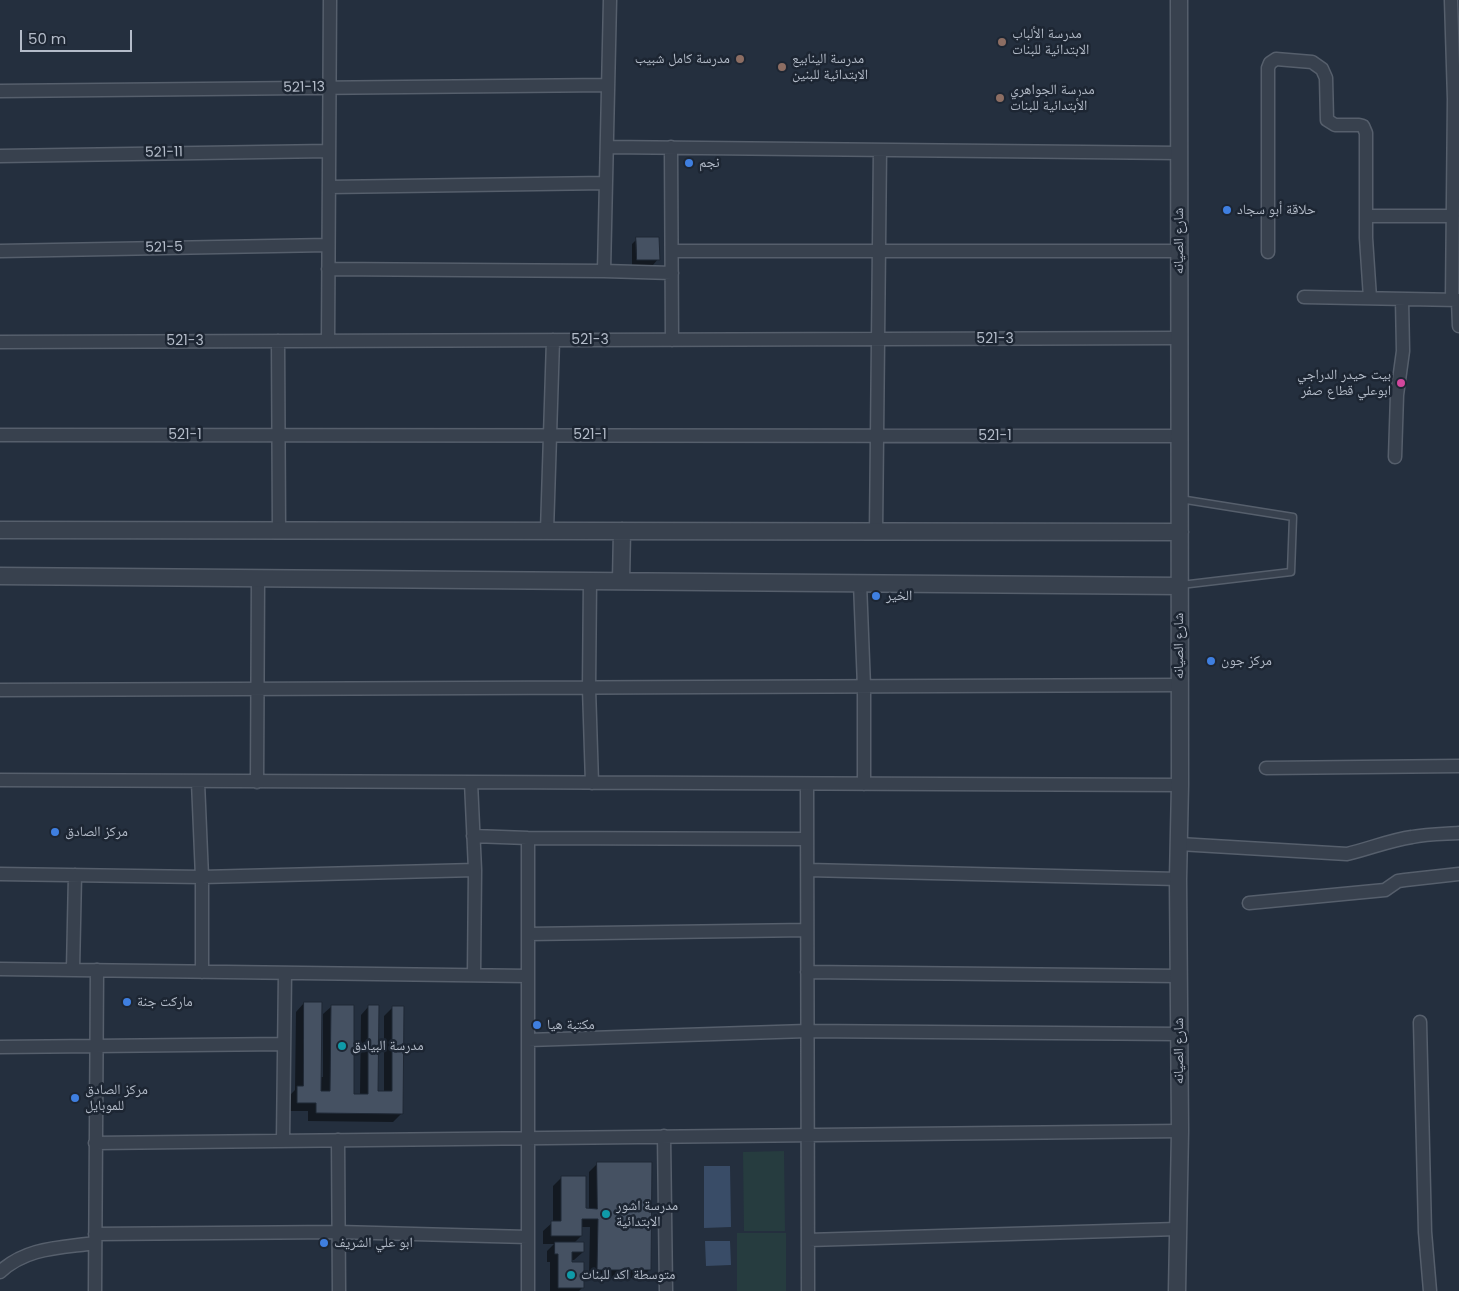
<!DOCTYPE html>
<html>
<head>
<meta charset="utf-8">
<style>
  body { margin:0 }
  #map { position:relative; width:1459px; height:1291px; overflow:hidden; background:#242f3e; font-family:Poppins,sans-serif }
  canvas { display:block }
  .scale { position:absolute; left:20px; top:30px; width:112px; height:22px; box-sizing:border-box; border:2px solid #b4bcc9; border-top:0; padding-left:6px; font-size:15px; line-height:18px; white-space:nowrap; color:#b4bcc9; -webkit-text-stroke:4px #1d2633; paint-order:stroke }
</style>
</head>
<body>
<div id="map">
<canvas width="1459" height="1291"></canvas>
<div class="scale">50 m</div>
</div>
<script>
const g = document.querySelector('canvas').getContext('2d');
g.lineJoin = 'round';
function paint(path, color) {
  g.fillStyle = color;
  g.fill(path, 'evenodd');
}
function stroke(path, color, width, dash) {
  g.strokeStyle = color;
  g.lineWidth = width;
  g.lineCap = dash ? 'butt' : 'round';
  g.setLineDash(dash || []);
  g.stroke(path);
}
function drawText(font, color, halo, rows, align = 'center') {
  g.font = font + ' Poppins,"Noto Naskh Arabic",sans-serif';
  g.lineWidth = 5;
  g.setLineDash([]);
  g.textBaseline = 'middle';
  g.strokeStyle = halo;
  g.fillStyle = color;
  for (const [text, x, y, turn = 0] of rows) {
    g.save();
    g.translate(x, y);
    g.rotate((+turn || 0) * Math.PI / 180);
    g.textAlign = isNaN(turn) ? turn : align;
    if (halo) g.strokeText(text, 0, 0);
    g.fillText(text, 0, 0);
    g.restore();
  }
}
paint(new Path2D(`
  M784,1151l1,80h-41l-1,-79z
  M737,1233h49v58h-49z`), '#263c3f');
paint(new Path2D(`
  M704,1166h26l1,61 -27,1z
  M705,1241h25l1,24 -25,1z`), '#394c67');
paint(new Path2D(`
  M637,239l21,20 -5,6h-21v-21z
  M304,1003l16,74h3v-63l9,-8 20,89h8l1,-80 8,-9 8,86h7v-76l9,-9 9,106 -9,9 -85,-1v-10h-19v-15l6,-6 1,-78z
  M598,1163l52,106 -9,9h-52l1,-51h-9v9l-7,7 9,9 -9,8h-3l12,27 -4,4h-29v-29h-3v-11l7,-7h-11v-13l10,-9v-36l9,-9 23,33h4v-38z`), '#0007');
const building = new Path2D(`
  M636,237h23l1,23h-23z
  M304,1002h18l-1,89h9l1,-86h23v89h14v-89h11l-1,86h14v-85h12l-1,108 -87,-1v-10h-19v-17h6z
  M597,1162h55l-1,108h-54l1,-51h-16v17h-31v-15h10v-45h25v32l11,1z
  M555,1242h29v10h-12v10h12v26h-26v-34h-3z`);
paint(building, '#455162');
stroke(building, '#1f2835', 1);
const service = new Path2D(`
  M1180,499l113,18 -2,55 -110,13`);
const minor = new Path2D(`
  M1451,0l3,99 -2,200
  M0,91l608,-6
  M607,147l572,6
  M671,147l1,193
  M0,156l329,-5
  M329,187l277,-4
  M1366,216h87
  M0,251l328,-6
  M672,251h508
  M1268,252v-184l2,-5 6,-4 36,3 10,7 4,9 1,42 8,5h24l4,1 3,7v105l4,60
  M328,269l276,2 68,2
  M604,271l6,-271
  M1304,297l155,3
  M1458,300l1,26
  M278,341l1,190
  M328,341l2,-341
  M0,342l1179,-4
  M0,435l1179,1
  M1395,457l2,-62 6,-44 -1,-52
  M547,531l6,-191
  M876,532l4,-382
  M590,581l-1,107 3,95
  M860,583l4,104v97
  M0,690l1179,-5
  M1266,768l193,-2
  M0,780l1180,5
  M198,782l4,95v95
  M257,782l1,-203
  M471,782l4,88 -1,104
  M807,784l1,507
  M473,836l55,2 279,1
  M1179,844l168,10c22,-5 43,-14 65,-17 15,-3 31,-3 47,-4
  M808,870l370,9
  M0,874l202,3 273,-7
  M1249,903l136,-13 13,-9 7,-1 54,-6
  M528,934l279,-4
  M0,969l528,7
  M73,970l2,-95
  M807,972l372,4
  M1420,1022l5,210 5,59
  M528,1040l279,-9 372,3
  M0,1047l284,-3
  M664,1136l2,155
  M283,1140l2,-167
  M338,1140l1,151
  M95,1143l1085,-12
  M95,1234l243,-2 190,5
  M808,1240l369,-11
  M0,1272c27,-25 60,-24 95,-29
  M95,1291l2,-321
  M528,1291v-453`);
const tertiary = new Path2D(`
  M0,530l1180,2
  M0,576l1179,10
  M621,581l1,-50
  M1177,1291l3,-160 -2,-252 2,-94 -1,-785`);
stroke(service, '#565f6c', 9);
stroke(minor, '#565f6c', 15);
stroke(tertiary, '#565f6c', 19);
stroke(service, '#38414e', 6);
stroke(minor, '#38414e', 12);
stroke(tertiary, '#38414e', 16);
for (const [x, y, r, color] of [
  [1002,42,5,"#8d6e63"],
  [740,59,5,"#8d6e63"],
  [782,67,5,"#8d6e63"],
  [1000,98,5,"#8d6e63"],
  [689,163,5,"#3f7fe0"],
  [1227,210,5,"#3f7fe0"],
  [1401,383,5,"#d1479c"],
  [876,596,5,"#3f7fe0"],
  [1211,661,5,"#3f7fe0"],
  [55,832,5,"#3f7fe0"],
  [127,1002,5,"#3f7fe0"],
  [537,1025,5,"#3f7fe0"],
  [342,1046,5,"#0f9aa8"],
  [75,1098,5,"#3f7fe0"],
  [606,1214,5,"#0f9aa8"],
  [324,1243,5,"#3f7fe0"],
  [571,1275,5,"#0f9aa8"]
]) {
  const dot = new Path2D();
  dot.arc(x, y, r, 0, 2 * Math.PI);
  g.fillStyle = color;
  g.fill(dot);
  stroke(dot, '#1d2633', 2);
}
drawText('14px', '#b4bcc9', '#1d2633', [
  ["مدرسة الألباب",1012,34],
  ["الابتدائية للبنات",1012,50],
  ["مدرسة كامل شبيب",730,59,"right"],
  ["مدرسة الينابيع",792,59],
  ["الابتدائية للبنين",792,75],
  ["مدرسة الجواهري",1010,90],
  ["الأبتدائية للبنات",1010,106],
  ["نجم",699,163],
  ["حلاقة أبو سجاد",1237,210],
  ["بيت حيدر الدراجي",1391,375,"right"],
  ["ابوعلي قطاع صفر",1391,391,"right"],
  ["الخير",886,596],
  ["مركز جون",1221,661],
  ["مركز الصادق",65,832],
  ["ماركت جنة",137,1002],
  ["مكتبة هيا",547,1025],
  ["مدرسة البيادق",352,1046],
  ["مركز الصادق",85,1090],
  ["للموبايل",85,1106],
  ["مدرسة اشور",616,1206],
  ["الابتدائية",616,1222],
  ["ابو علي الشريف",334,1243],
  ["متوسطة اكد للبنات",581,1275]
], 'left');
drawText('14px', '#b4bcc9', '#1d2633', [
  ["521-13",304,88,-1],
  ["521-11",164,153,-1],
  ["شارع الصيانه",1179,241,-90],
  ["521-5",164,248,-1],
  ["521-3",995,339],
  ["521-3",590,340],
  ["521-3",185,341],
  ["521-1",185,435],
  ["521-1",590,435],
  ["521-1",995,436],
  ["شارع الصيانه",1179,646,-90],
  ["شارع الصيانه",1179,1051,-90]
]);
</script>
</body>
</html>
